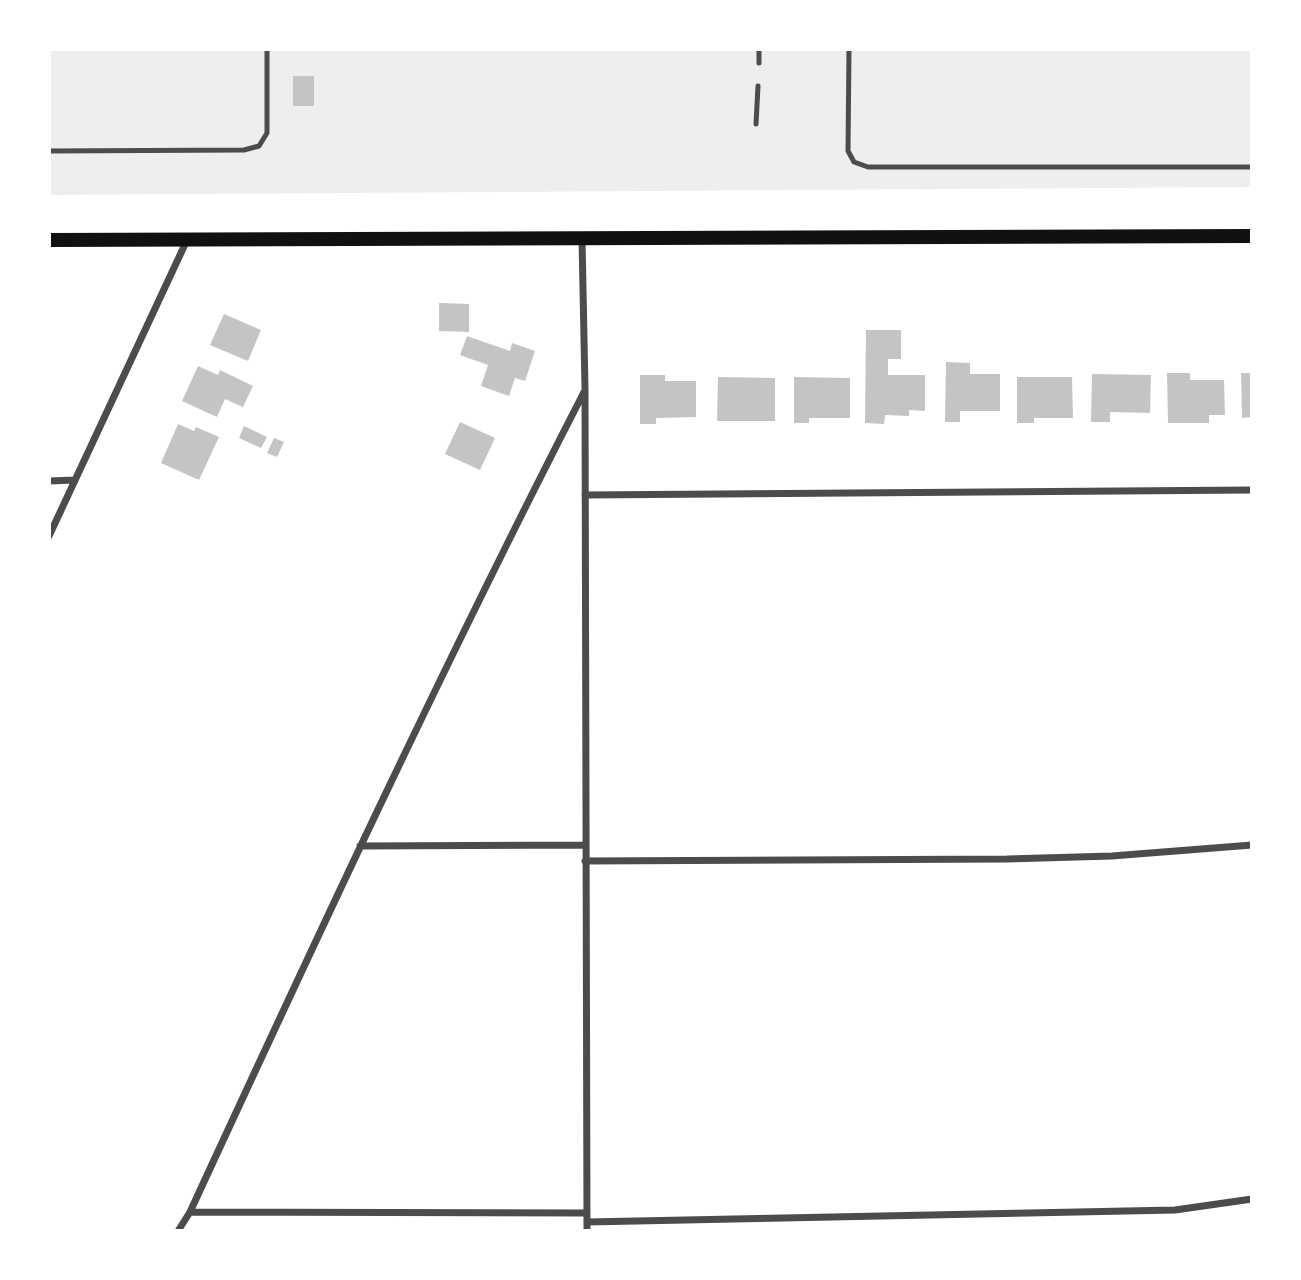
<!DOCTYPE html>
<html>
<head>
<meta charset="utf-8">
<style>
  body { margin:0 }
  #map { position:relative; width:1301px; height:1280px; overflow:hidden; background:#fff; font-family:Barlow,sans-serif }
  canvas { display:block }
  .frame { position:absolute; inset:0; border:51px solid #fff; pointer-events:none }
</style>
</head>
<body>
<div id="map">
<canvas width="1301" height="1280"></canvas>
<div class="frame"></div>
</div>
<script>
const g = document.querySelector('canvas').getContext('2d');
g.lineJoin = 'round';
function paint(path, color) {
  g.fillStyle = color;
  g.fill(path, 'evenodd');
}
function stroke(path, color, width, dash) {
  g.strokeStyle = color;
  g.lineWidth = width;
  g.lineCap = dash ? 'butt' : 'round';
  g.setLineDash(dash || []);
  g.stroke(path);
}
paint(new Path2D(`
  M49,49h1203v138l-1203,8z`), '#eee');
paint(new Path2D(`
  M293,76h21v30h-21z
  M439,303l30,1v28l-30,-1z
  M224,314l37,16 -13,31 -38,-16z
  M866,330h35v29h-13v16h37v36l-16,-1v6l-24,-1 -1,9 -19,-1z
  M467,336l43,15 2,-8 23,8 -10,30 -10,-3 -6,18 -28,-10 7,-21 -28,-10z
  M946,362l24,1v11h30v37h-40v11h-15z
  M198,366l20,9 2,-5 33,16 -10,21 -18,-8 -8,18 -35,-16z
  M1167,373h23v7h34l1,35h-16v8h-41z
  M1241,373h11v44l-10,1z
  M1092,374l59,1 -1,38 -40,-1v10h-19z
  M640,375h25v6h31v36l-40,1v6h-16z
  M718,377l57,1v43h-58z
  M794,377l56,1v40h-41v5h-15z
  M1017,377h55l1,41h-39v5h-17z
  M460,422l35,16 -15,32 -35,-16z
  M178,424l16,7 2,-4 23,10 -20,43 -38,-17z
  M244,426l23,11 -6,11 -22,-10z
  M274,438l10,4 -7,15 -10,-4z`), '#c4c4c4');
stroke(new Path2D(`
  M849,49l-1,102 6,11 14,5h384
  M759,63v-14
  M756,124l2,-38
  M49,151l195,-1 15,-4 8,-13v-84`), '#4c4c4c', 5);
stroke(new Path2D(`
  M582,238l3,151 2,842
  M49,481l26,-1
  M585,495l667,-5
  M49,536l138,-296
  M360,846l225,-1
  M585,861l422,-2 105,-3 140,-11
  M190,1212l397,1
  M587,1222l588,-12 77,-11
  M178,1231l12,-19c127,-275 255,-550 394,-820`), '#4c4c4c', 7);
stroke(new Path2D(`
  M49,240l1203,-4`), '#111', 14);
</script>
</body>
</html>
